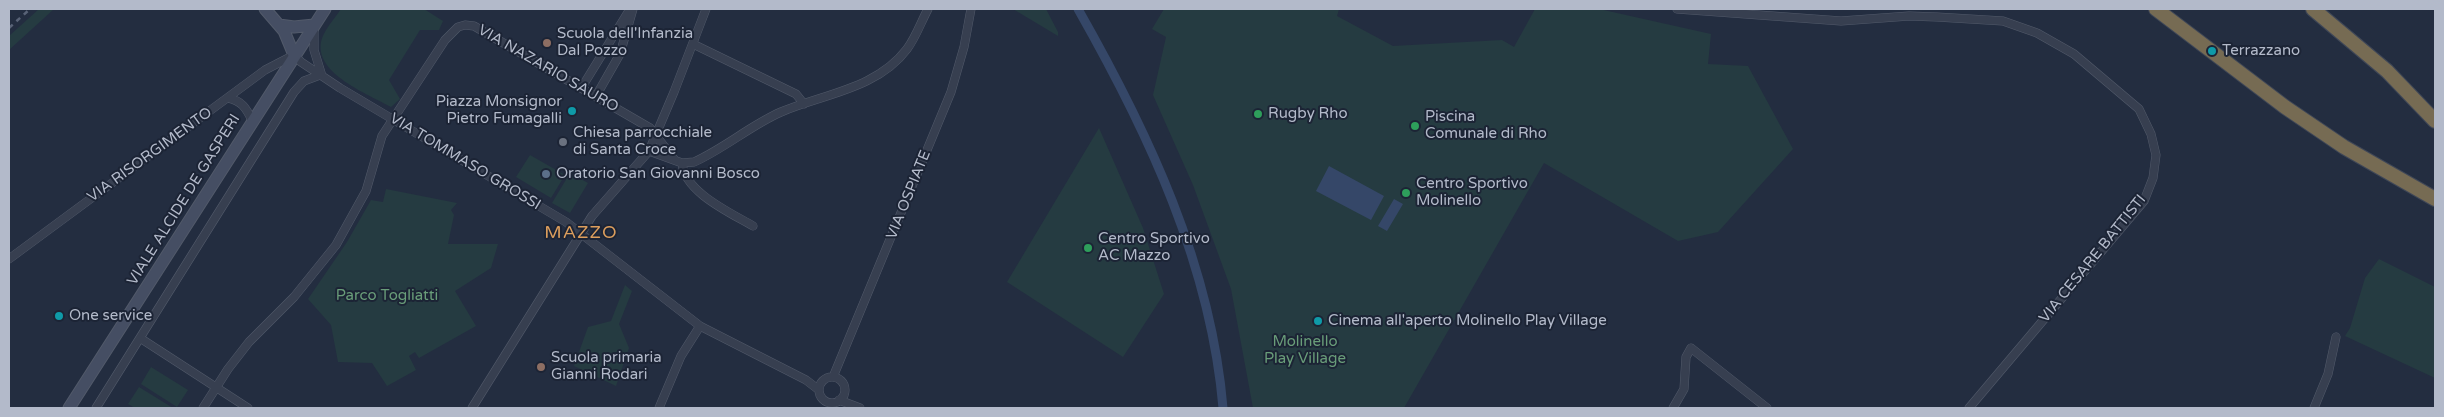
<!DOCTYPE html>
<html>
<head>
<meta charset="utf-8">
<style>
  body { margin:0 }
  #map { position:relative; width:2444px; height:417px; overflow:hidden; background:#232d40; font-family:"Varela Round",sans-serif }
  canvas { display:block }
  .frame { position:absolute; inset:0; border:10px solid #b3baca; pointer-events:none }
</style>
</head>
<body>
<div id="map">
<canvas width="2444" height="417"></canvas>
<div class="frame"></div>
</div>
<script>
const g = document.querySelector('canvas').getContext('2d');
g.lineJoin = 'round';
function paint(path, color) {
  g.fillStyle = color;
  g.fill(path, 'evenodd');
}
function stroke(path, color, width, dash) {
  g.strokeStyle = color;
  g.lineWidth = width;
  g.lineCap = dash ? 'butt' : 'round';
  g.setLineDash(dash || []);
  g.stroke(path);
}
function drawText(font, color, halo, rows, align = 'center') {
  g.font = font + ' "Varela Round",sans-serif';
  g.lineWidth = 4;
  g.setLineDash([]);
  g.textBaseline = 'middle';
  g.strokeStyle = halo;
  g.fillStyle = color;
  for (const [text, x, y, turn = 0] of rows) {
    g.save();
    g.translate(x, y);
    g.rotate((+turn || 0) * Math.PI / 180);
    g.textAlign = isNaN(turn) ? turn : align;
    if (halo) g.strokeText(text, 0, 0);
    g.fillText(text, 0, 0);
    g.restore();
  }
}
paint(new Path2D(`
  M39,9h15l-45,41v-14z
  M341,9h83l19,12 -4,9h-19l-31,50 11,19 -9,8c-23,-13 -76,-33 -70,-65 2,-11 14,-24 20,-33z
  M1013,9h33l12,23v4z
  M1164,9h175l-2,7 56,30 109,-6 12,7 21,-38h64l112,25 -3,30 40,2 45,83 -75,83 -40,9 -134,-78 -140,245h-151l-22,-119 -38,-104 -40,-90 13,-58 -14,-8z
  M1099,128l44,100 21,66 -41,63 -116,-75z
  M530,155l35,20 -14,23 -35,-21z
  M570,173l18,10 -18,30 -18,-10z
  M386,189l71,14 -6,7 3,5 -6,29h50l-7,24 -36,23 21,35 -57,32 -4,-6 -6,4 7,14 -29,16 -15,-23 -34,-1 -7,-37 -23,-26 39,-57 24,-42 12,2z
  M2379,259l56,28v91l-90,-42 5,-8 15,-50z
  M625,285l7,6 -13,33 10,24 -13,38 -42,-20 14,-39 23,-6z
  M151,367l37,23 -11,17 -36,-23z
  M139,387l34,21h-38l-7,-4z`), '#253b41');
paint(new Path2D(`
  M1329,166l55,30 -13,24 -55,-29z
  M1394,199l9,5 -16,27 -9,-5z`), '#354768');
stroke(new Path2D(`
  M1078,9c70,123 133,256 145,399`), '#354768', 9);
const street = new Path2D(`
  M1677,9l164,12 68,-5 28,1 66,4 34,12 37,21 65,55 12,25 5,21 -3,23 -9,23 -175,207
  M314,27v23l8,26
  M693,44l103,50 8,10
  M582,87l48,-78
  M596,96l24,-42 13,-45
  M228,98c14,3 18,10 24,22
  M649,151l33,12 12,-1c31,-14 57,-37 87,-50 42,-18 96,-23 126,-63 9,-12 14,-27 21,-40
  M682,163c2,29 49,50 71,63
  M9,259l256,-189 29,-15 7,7 39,26 226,134 134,104 106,54 13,10
  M140,338l108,70
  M833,377l118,-285 13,-45 7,-38
  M819 390a13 13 0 1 1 26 0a13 13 0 1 1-26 0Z
  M839,400l21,8
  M96,408l198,-316 10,-11 16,-6
  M203,408l25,-39 21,-27 45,-45 42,-52 30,-54 16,-55 63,-96 13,-13 7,-2 9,1 176,102 24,31
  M472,408l120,-192 57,-65 25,-59 32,-83
  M659,408l22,-52 19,-30
  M1673,408l11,-19 2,-32 5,-9 76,60
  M2314,408l14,-34 8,-37`);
const secondary = new Path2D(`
  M265,9l19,22 10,24
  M279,25l15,2 20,-2
  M69,408l256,-399`);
const highway = new Path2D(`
  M2156,9l129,98 59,40 91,52
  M2313,9l74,62 48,50`);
stroke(street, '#525a6a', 9);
stroke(secondary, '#525a6a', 13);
stroke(highway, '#3f4757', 16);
stroke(street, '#373f50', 8);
stroke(secondary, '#454e63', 11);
stroke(highway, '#766b53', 14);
stroke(new Path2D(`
  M9,28l21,-19`), '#596377', 2.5, [5, 5]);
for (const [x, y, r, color] of [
  [547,43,5,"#8d6e63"],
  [2212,51,5,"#0f9aa8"],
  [572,111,5,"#0f9aa8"],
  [1258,114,5,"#2e9e5b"],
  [1415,126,5,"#2e9e5b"],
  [563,142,5,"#6b7280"],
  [546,174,5,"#5c6f8a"],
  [1406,193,5,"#2e9e5b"],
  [1088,248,5,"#2e9e5b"],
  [59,316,5,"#0f9aa8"],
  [1318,321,5,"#0f9aa8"],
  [541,367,5,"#8d6e63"]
]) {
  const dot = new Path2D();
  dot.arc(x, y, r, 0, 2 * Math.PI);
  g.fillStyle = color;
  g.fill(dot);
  stroke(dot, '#1c2435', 2);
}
drawText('15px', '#b3baca', '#1c2435', [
  ["Scuola dell'Infanzia",557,34],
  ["Dal Pozzo",557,51],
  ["Terrazzano",2222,51],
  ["Piazza Monsignor",562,102,"right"],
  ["Pietro Fumagalli",562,119,"right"],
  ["Rugby Rho",1268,114],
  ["Piscina",1425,117],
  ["Comunale di Rho",1425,134],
  ["Chiesa parrocchiale",573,133],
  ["di Santa Croce",573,150],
  ["Oratorio San Giovanni Bosco",556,174],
  ["Centro Sportivo",1416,184],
  ["Molinello",1416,201],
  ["Centro Sportivo",1098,239],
  ["AC Mazzo",1098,256],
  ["One service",69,316],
  ["Cinema all'aperto Molinello Play Village",1328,321],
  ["Scuola primaria",551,358],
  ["Gianni Rodari",551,375]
], 'left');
drawText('15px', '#b3baca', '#1c2435', [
  ["VIA NAZARIO SAURO",548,69,30],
  ["VIA RISORGIMENTO",150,155,-36],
  ["VIA TOMMASO GROSSI",465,162,31],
  ["VIA OSPIATE",909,195,-68],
  ["VIALE ALCIDE DE GASPERI",184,200,-58],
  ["VIA CESARE BATTISTI",2093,259,-51]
]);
drawText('15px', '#699d79', '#1c2435', [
  ["Parco Togliatti",387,296],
  ["Molinello",1305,342],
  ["Play Village",1305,359]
]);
g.letterSpacing = '1px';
drawText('18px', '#dc9e5d', '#1c2435', [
  ["MAZZO",581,233]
]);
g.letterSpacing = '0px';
</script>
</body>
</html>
